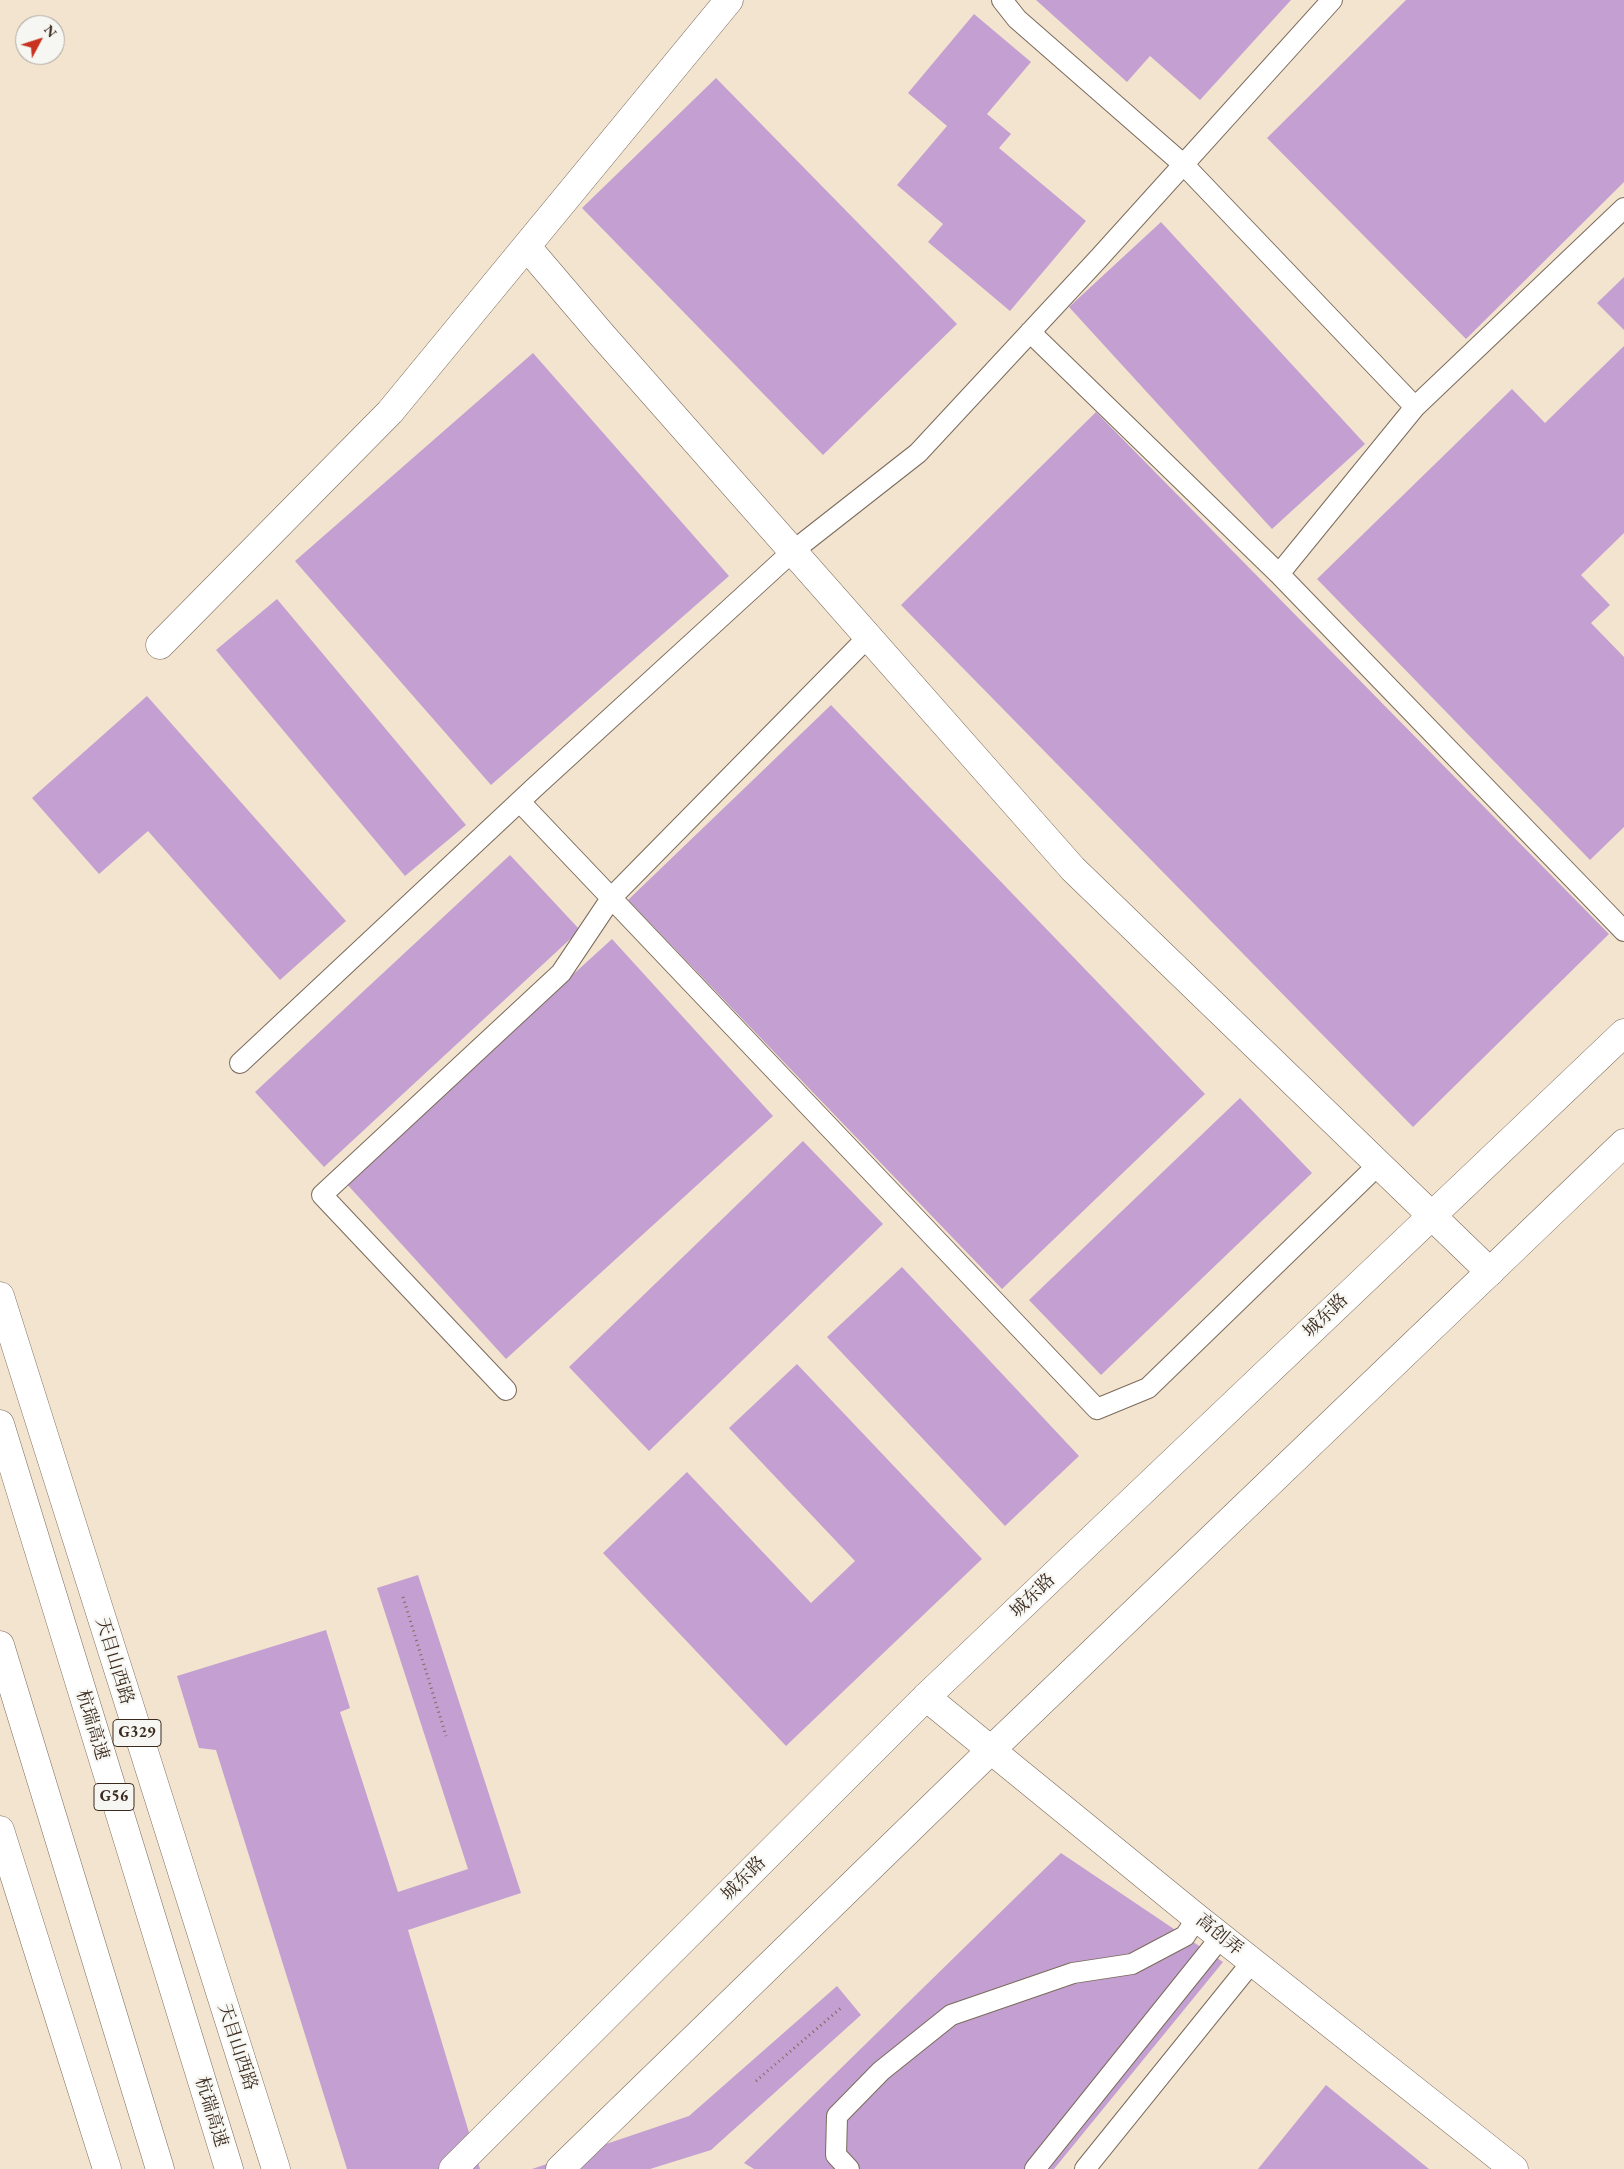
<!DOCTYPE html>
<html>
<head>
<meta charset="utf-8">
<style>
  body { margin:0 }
  #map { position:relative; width:1624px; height:2169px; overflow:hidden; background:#f3e4cf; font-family:"EB Garamond",serif }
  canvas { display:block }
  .north { position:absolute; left:15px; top:15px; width:50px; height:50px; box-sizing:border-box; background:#f6f6f2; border:1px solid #aba49d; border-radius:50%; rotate:50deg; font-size:14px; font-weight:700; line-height:20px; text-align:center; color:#3b2a1e }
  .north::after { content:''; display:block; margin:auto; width:18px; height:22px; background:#c8321e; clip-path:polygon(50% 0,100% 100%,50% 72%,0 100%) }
</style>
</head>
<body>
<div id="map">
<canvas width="1624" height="2169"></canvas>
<div class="north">N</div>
</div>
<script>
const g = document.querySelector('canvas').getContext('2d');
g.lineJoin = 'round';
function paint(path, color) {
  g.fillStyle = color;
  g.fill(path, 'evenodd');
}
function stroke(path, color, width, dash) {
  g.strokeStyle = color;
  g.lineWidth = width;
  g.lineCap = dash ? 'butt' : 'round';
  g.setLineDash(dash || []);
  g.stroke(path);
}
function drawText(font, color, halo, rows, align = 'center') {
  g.font = font + ' "EB Garamond","Noto Serif SC",serif';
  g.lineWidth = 4.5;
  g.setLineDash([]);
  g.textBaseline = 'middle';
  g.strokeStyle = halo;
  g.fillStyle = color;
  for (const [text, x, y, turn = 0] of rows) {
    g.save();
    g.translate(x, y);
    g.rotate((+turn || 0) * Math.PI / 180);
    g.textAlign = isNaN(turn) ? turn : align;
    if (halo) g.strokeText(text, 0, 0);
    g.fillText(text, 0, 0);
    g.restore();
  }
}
paint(new Path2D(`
  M1036,0h255l-91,100 -50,-44 -23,26z
  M1406,0h218v182l-158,157 -199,-201z
  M974,14l57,48 -44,52 24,20 -12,14 87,73 -76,90 -82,-69 15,-18 -46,-39 50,-59 -39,-33z
  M716,78l241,246 -134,131 -241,-247z
  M1161,222l204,222 -93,85 -203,-222z
  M1624,277v53l-27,-27z
  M1624,346v187l-43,42 29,30 -19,18 33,34v170l-34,33 -273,-281 195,-190 33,34z
  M533,353l196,223 -238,209 -196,-224z
  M1096,412l513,522 -196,193 -512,-522z
  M277,599l189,226 -61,51 -189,-226z
  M147,696l199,225 -66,59 -132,-149 -49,43 -67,-76z
  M831,705l374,389 -203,195 -374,-389z
  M510,855l70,75 -256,237 -69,-75z
  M612,939l161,177 -267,243 -161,-177z
  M1240,1098l72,75 -211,202 -72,-75z
  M803,1141l80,83 -234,227 -80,-84z
  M902,1267l177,189 -74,70 -178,-189z
  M797,1364l185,195 -196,187 -183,-193 84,-81 124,131 44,-42 -126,-133z
  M418,1575l103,318 -113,37 72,239h-133l-131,-419 -17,-2 -22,-72 149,-46 24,78 -10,4 58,180 70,-23 -91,-281z
  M1061,1853l162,109 -169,207h-300l-10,-6z
  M837,1986l24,29 -150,135 -61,19h-118l157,-53z
  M1326,2085l103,84h-171z`), '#c3a0d1');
const lane = new Path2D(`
  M1002,0l15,19 167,146 231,242 -136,167 345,357
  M1030,332l249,242
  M1415,407l209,-199
  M520,802l577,607 51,-21 231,-224
  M240,1063l295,-276 258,-236 125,-98 181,-195 233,-258
  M506,1390l-184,-195 239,-222 51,-76 256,-260
  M849,2169l-13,-14 1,-39 44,-45 70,-56 122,-42 59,-9 53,-28 12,-18
  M1035,2169l186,-232
  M1085,2169l167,-207`);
const street = new Path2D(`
  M527,247l75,88 471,534 417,403
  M160,645l230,-233 339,-412
  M926,1697l271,221 317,251`);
const secondary = new Path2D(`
  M453,2169l473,-472 698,-664
  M560,2169l432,-420 632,-606`);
const highway = new Path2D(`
  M0,1296l276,873
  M0,1424l229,745
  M0,1645l160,524
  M0,1830l107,339`);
stroke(lane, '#7b6b5c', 22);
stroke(street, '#7b6b5c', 29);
stroke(secondary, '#7b6b5c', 29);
stroke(highway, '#7b6b5c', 29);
stroke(new Path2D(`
  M403,1597l43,139
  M756,2081l86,-74`), '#7b6b5c', 3, [1, 4]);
stroke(lane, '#fff', 20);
stroke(street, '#fff', 28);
stroke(secondary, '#fff', 28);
stroke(highway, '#fff', 28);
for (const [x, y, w] of [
  [137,1733,48],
  [114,1797,40]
]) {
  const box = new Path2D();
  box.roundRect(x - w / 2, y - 13.5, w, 27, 4);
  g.fillStyle = '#f6f6f2';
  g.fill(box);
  stroke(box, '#3b2a1e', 1);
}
drawText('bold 16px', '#3b2a1e', null, [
  ["G329",137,1733],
  ["G56",114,1797]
]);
drawText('18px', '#3b2a1e', '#f6f6f2', [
  ["城东路",1326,1316,-44],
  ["城东路",1033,1596,-44],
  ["天目山西路",114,1661,73],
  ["杭瑞高速",92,1725,73],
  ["城东路",744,1879,-45],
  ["高创弄",1219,1935,39],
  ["天目山西路",237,2047,72],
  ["杭瑞高速",211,2112,73]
]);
</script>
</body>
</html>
